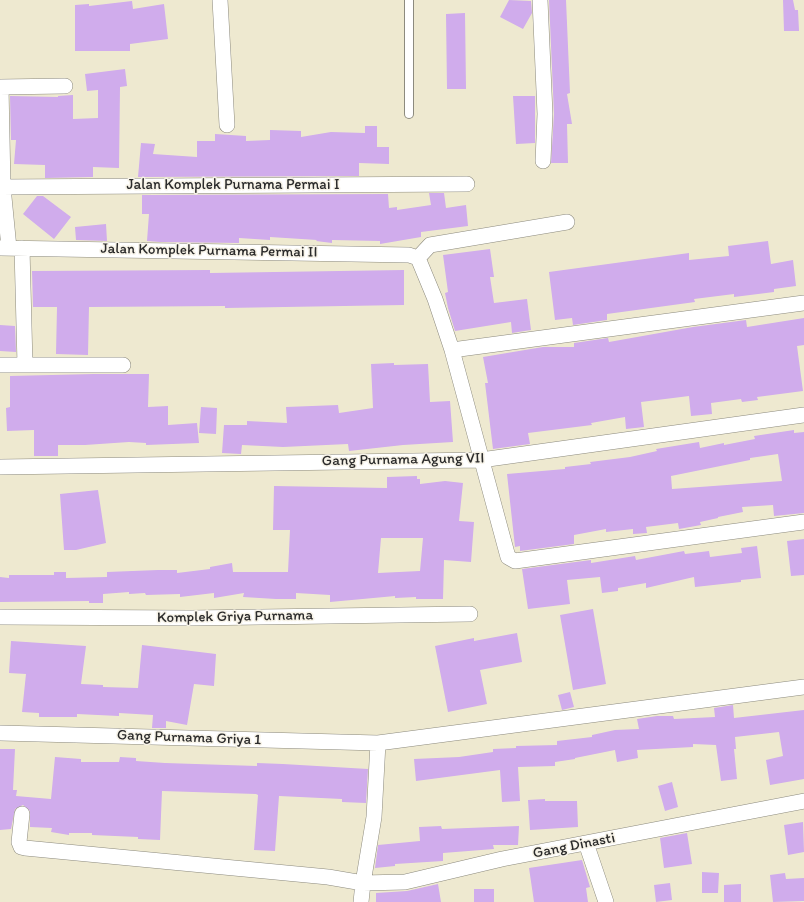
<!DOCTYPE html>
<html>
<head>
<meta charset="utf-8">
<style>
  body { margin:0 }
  canvas { display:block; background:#eee9d0 }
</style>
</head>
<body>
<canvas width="804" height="902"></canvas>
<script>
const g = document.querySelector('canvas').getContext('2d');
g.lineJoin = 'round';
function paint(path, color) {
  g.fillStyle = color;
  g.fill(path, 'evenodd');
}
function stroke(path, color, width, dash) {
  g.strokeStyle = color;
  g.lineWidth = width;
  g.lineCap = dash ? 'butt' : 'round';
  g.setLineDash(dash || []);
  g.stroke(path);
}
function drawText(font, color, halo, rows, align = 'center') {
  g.font = font + ' Itim,sans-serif';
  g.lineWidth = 3;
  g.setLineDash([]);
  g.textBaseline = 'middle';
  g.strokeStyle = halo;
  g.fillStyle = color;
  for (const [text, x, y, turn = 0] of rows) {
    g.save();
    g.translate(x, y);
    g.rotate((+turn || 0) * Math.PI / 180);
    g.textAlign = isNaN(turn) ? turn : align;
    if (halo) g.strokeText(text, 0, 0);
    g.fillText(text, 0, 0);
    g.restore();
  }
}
paint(new Path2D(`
  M509,0l22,1 1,12 -9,16 -23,-12z
  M549,0h17l4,93 -3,1 5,30h-5l1,39h-17l3,-49z
  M783,0h10l2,10h3l1,21h-15z
  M132,1l1,8 31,-5 4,35 -38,5v7h-55v-46l14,-1v2z
  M465,13l1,76h-19l-1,-75z
  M125,69l2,17 -7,1 -1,81 -26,-1v10l-48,1v-13l-31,-1 2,-24h-5l-1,-44 48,1v-1l15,-1v24l25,-1v-28l-11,1 -2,-17z
  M513,96h22v47l-19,1z
  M365,126h12v21h12v17l-30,-1v13l-221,1 3,-34 14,1 -2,10 44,3v-16h18v-7l31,2v5l24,-1v-10l31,1v6l30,-5 34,1z
  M429,193h15l2,15 20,-3 2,21 -47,6v5l-41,7v-3l-48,-1v3l-16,-2 1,-1 -47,-3v3l-31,-2v5l-79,-1 -13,-1 2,-27h-7v-19l246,-1 1,14 8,-1v3l34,-5z
  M37,196h6l28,21 -17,22 -31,-25z
  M106,224l1,17 -31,-1 -1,-13z
  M768,241l3,23 22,-4 3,26 -22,3v3l-40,5v-3l-40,5 1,3 -88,12v6l-34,5 -1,-7 -17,2 -6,-48 140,-19v7l40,-4 -1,-10z
  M490,249l4,28h-4l4,26 33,-4 4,31 -19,3 -1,-11 -56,9 -7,-23 -3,-15 3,-1 -5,-37z
  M210,270v3l194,-3v35l-179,3v-2l-136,1 -1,48 -32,-1 1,-47h-24l-1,-36z
  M804,318v27l-7,1 6,45 -46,6 1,3 -16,2 -1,-3 -30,4 1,11 -21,2 -2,-20 -48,6 3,25 -18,2 -1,-12 -34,6 1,2 -64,8 2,11 -37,5 -8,-66h3l-5,-26 60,-10h31v-4l34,-5 1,4 84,-15 53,-7 1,7z
  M0,325l15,1 1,26 -16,-1z
  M394,363v2l34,-1 2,38 20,-1 3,41 -50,3 -54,6 -1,-7 -65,3 -41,-2 -1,9 -19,-1 2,-28h23v-4l40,2 -1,-16 52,-2 1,8 34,-5 -2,-44z
  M94,374h55l-1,33 20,-1v19l29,-2 2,20 -53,2v-2l-17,-1 -44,3h-27v11h-24v-26l-27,1 -1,-23 4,-1v-31z
  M201,407l16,1 -1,26 -17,-1z
  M794,430v3l10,-1v81l-30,3 -1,-11 -31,2 1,5 -25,5v1l-18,4 1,3 -22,4 -1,-6 -32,4 1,6 -14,1v-5l-27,3v-3l-32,6v9l-54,7v-5l-5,1 -8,-73 58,-5v-2l26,-3 -1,-2 40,-5 27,-6 -1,-2 43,-7 1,6 24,-5v2l31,-6 -1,-3zM778,454l4,27 -110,8 -1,-13 79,-16v-2z
  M417,476v3h3v5l25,-3 18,2 -4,38 15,1 -3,40 -27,-2 -1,39h-27v-2l-21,1v-2l-65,6v-7l-34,-2v6h-20l-33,-2 1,-4 -30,5v-5l-34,4v-3l-34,1 -1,-2 -16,1v-2l-26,2v9h-14v-2l-89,1v-25l9,1v-3h45v-3h12v6l41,-1v-5l51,-2h19v3l33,-4v-2l22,-4 1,9h55l2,-42h-17l1,-44 113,2v-11zM381,538h42l-3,33 -42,2z
  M98,490l8,53 -30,7h-12l-4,-56z
  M804,539v36l-13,1 -4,-35z
  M757,546l4,32 -20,2v2l-46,5 -1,-10 -48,11v-5l-28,5v3l-16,2 -2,-16 -33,3 3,24 -42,5 -6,-40 69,-9v3l44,-7 1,4 48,-9 1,3 24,-3 1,6 32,-4 -1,-5z
  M593,609l13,75 -33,6 -13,-75z
  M517,633l5,29 -42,8 7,34 -39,8 -13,-66 39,-8v3z
  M11,641l75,5 -5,38 22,1v2l35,1 4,-43 74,9 -2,32 -20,-2 -7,41 -21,-4v7h-14l1,-13 -34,-2v3l-42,-2v3h-38v-4l-17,-1 4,-38 -17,-1z
  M570,692l4,15 -12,3 -4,-15z
  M733,705l1,13 70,-8v69l-34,6 -4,-25 17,-4 -4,-24 -44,5 1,12h-2l3,30 -16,2 -5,-36 -23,-1v3l-56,3 1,8 -21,4 -2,-12 -40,8v1l-20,3v4l-37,1 2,34 -18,1 -2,-32 -84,11 -2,-22 45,-2 34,-5v-3l23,-1v-2l41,-1v-4l35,-4v-2l23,-5 24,-1 -2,-10 20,-3h16l1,3 41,-2 -1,-9z
  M0,749h15l-2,41h4l-1,6 35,3 4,-42 26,2v3h38l1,-5 16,1v3l29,2 92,3v-3l26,1 85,5 -2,34 -24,-1v-3l-63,-3 -4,55 -21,-1 4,-55 -2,-1 -94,-3 -2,49 -22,-1v-2l-46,-2v-2h-23v2l-18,-3 1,-4 -22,-1v-16l-7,-6 -8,4 -4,20 -11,1z
  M672,782l6,25 -13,4 -7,-25z
  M545,799v2h32l1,26 -48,3 -2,-30z
  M803,822l1,30 -16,3 -4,-30z
  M441,826l1,3 77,-3 -1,19h-25l1,4 -51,4v8l-48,3v2l-20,2 3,-23 42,-4 -1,-14z
  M687,833l5,31 -28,4 -4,-30z
  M582,860l8,27 -4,1 2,14h-54l-5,-34z
  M702,872l17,1 -1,20h-16z
  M785,873l1,6 18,-1v23l-31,1 -3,-27z
  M670,883l2,17 -16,2 -2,-17z
  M438,884l3,18h-65v-9l31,-2z
  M741,884v18h-17v-17z
  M474,889h20v13h-20z`), '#d0acec');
const lane = new Path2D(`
  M409,0v114`);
const street = new Path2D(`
  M220,0l7,125
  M540,0l5,114 -2,47
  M0,87l65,-1
  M1,87l2,100 6,61
  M0,187l467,-3
  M0,248l409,7 9,3
  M22,248l3,117
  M418,258l17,41 17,51 56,207 7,4 289,-39
  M418,258l12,-13 137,-23
  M452,350l352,-47
  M0,365h123
  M0,467l481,-7 323,-45
  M0,617l191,1 279,-4
  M0,733l378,10 426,-56
  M22,814l-3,28 2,5 4,1 303,29 35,6 11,-66 4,-74
  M586,843l20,59
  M361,902l2,-19 42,-1 97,-23 302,-58`);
stroke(lane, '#8c8a7e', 10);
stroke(street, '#8c8a7e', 16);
stroke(lane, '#fff', 8);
stroke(street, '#fff', 15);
drawText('15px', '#2b2b2b', '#f7f3e8', [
  ["Jalan Komplek Purnama Permai I",233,185],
  ["Jalan Komplek Purnama Permai II",209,251,1],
  ["Gang Purnama Agung VII",403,460,-1],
  ["Komplek Griya Purnama",235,617,-1],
  ["Gang Purnama Griya 1",189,738,2],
  ["Gang Dinasti",574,846,-11]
]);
</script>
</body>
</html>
